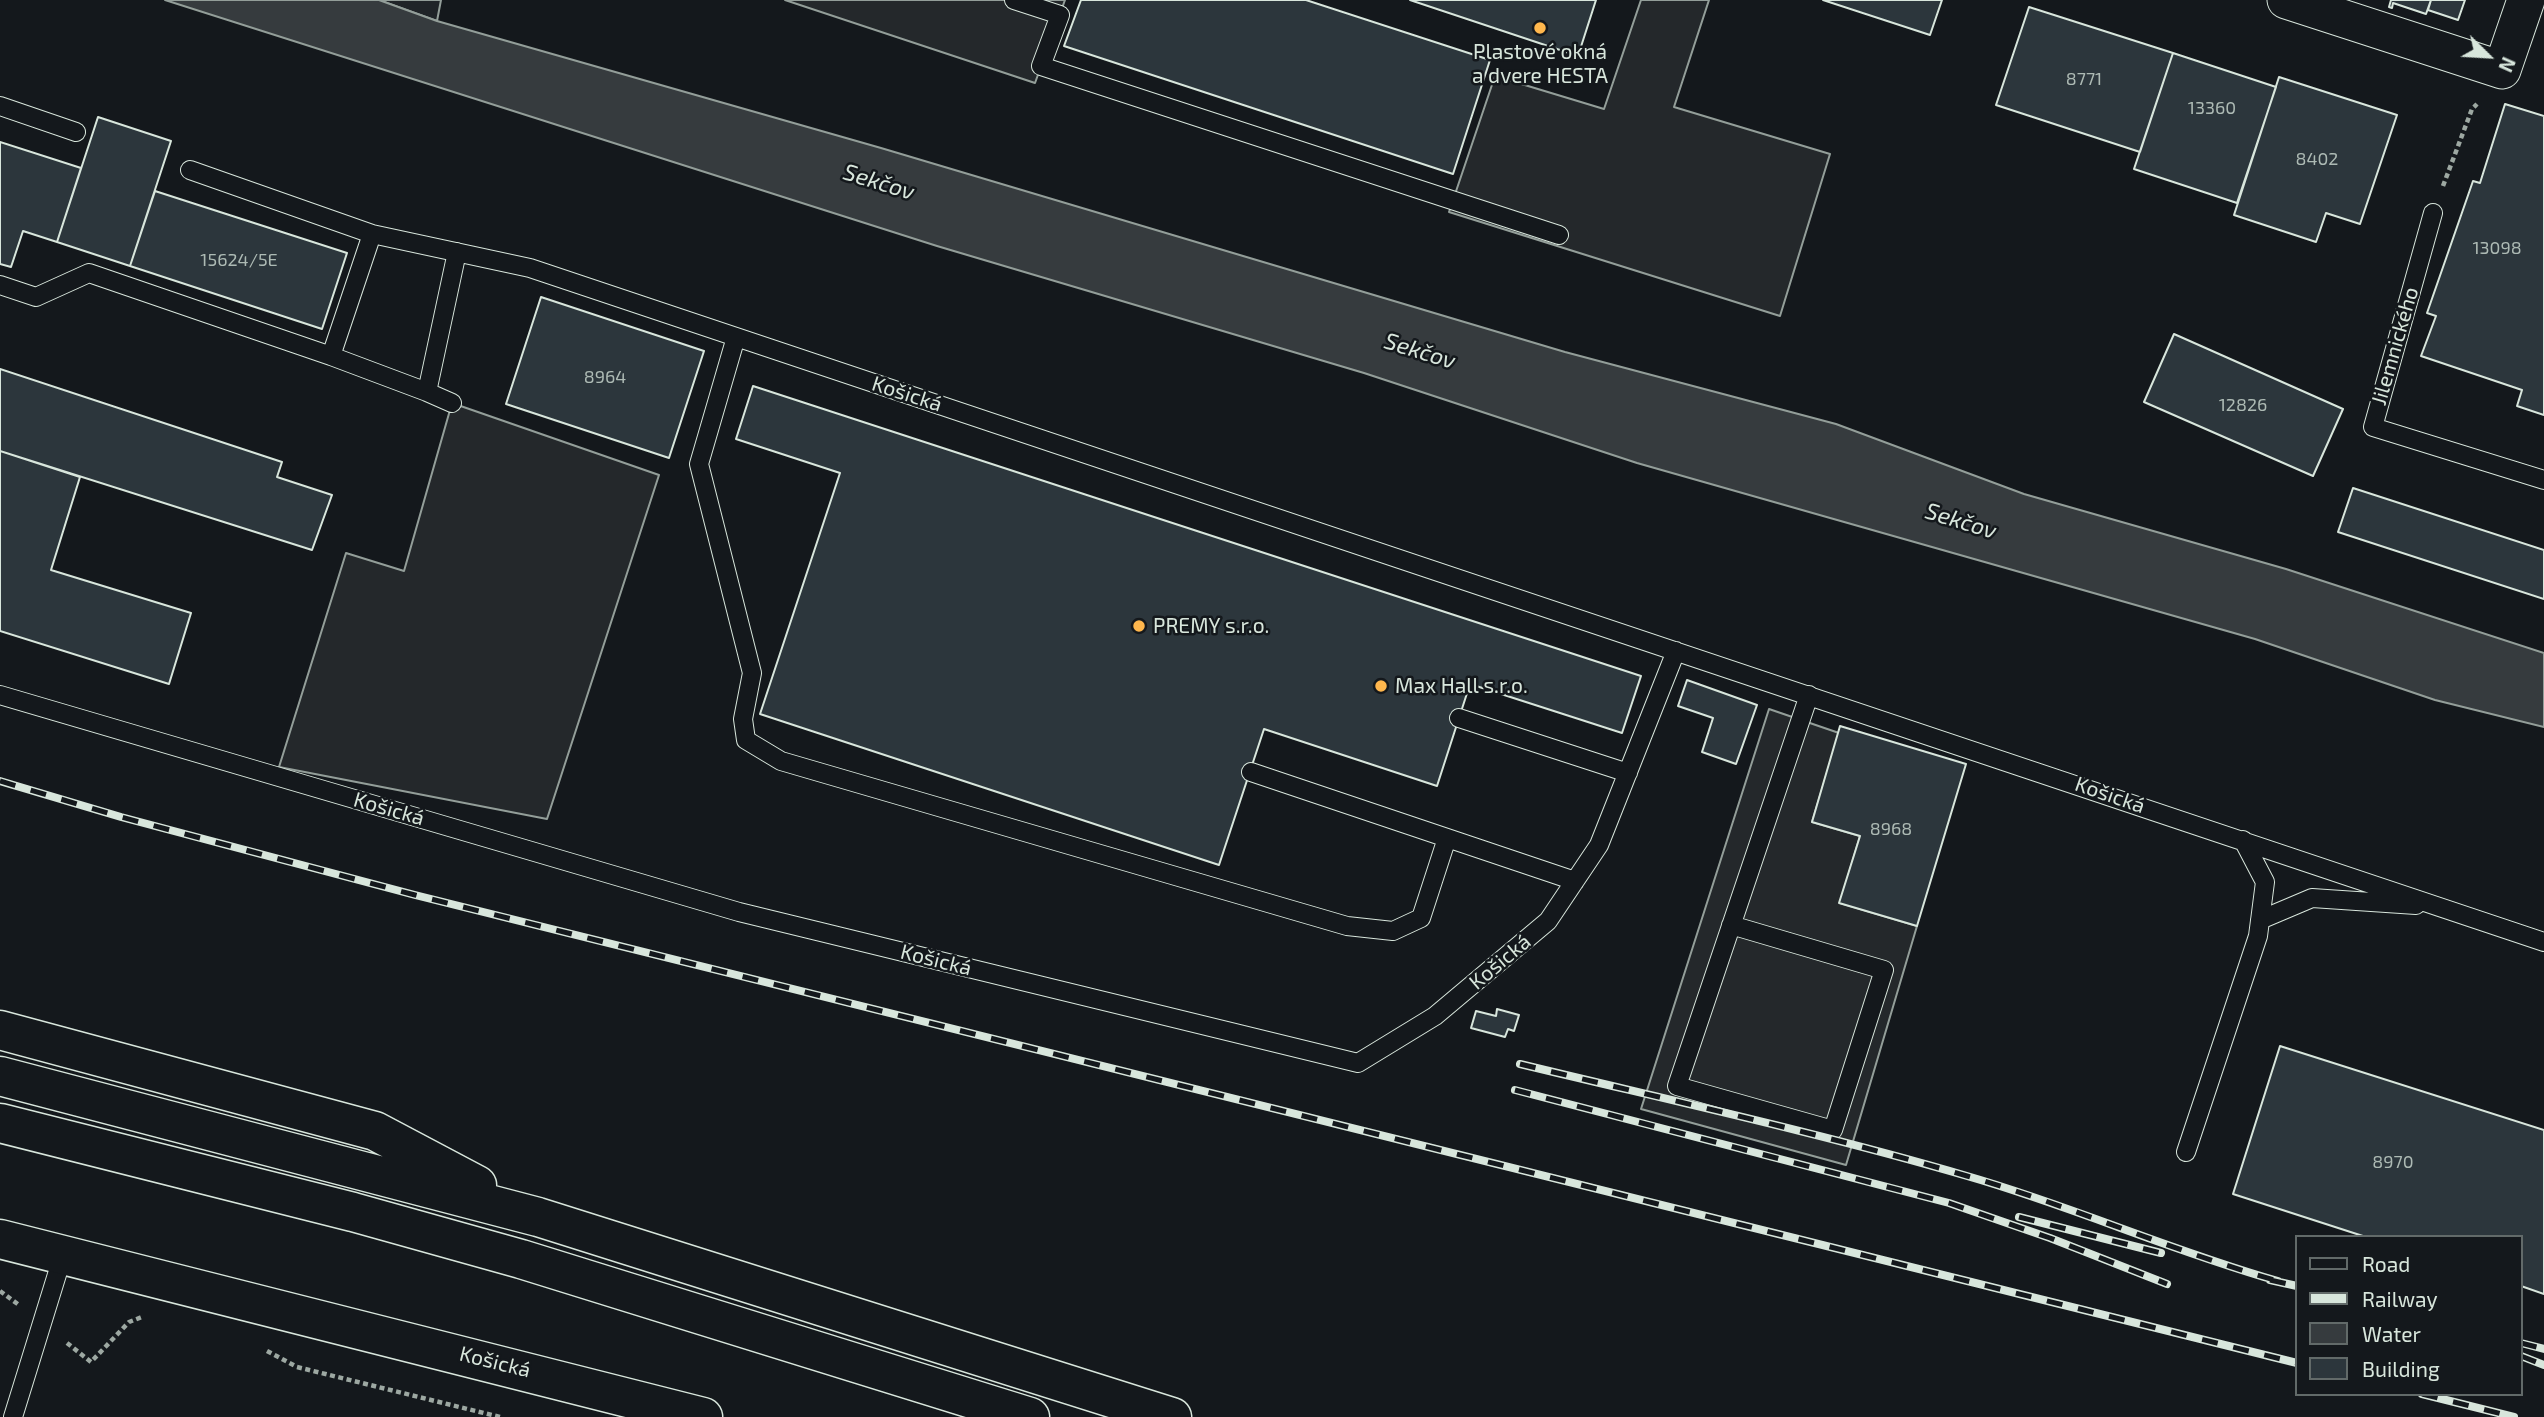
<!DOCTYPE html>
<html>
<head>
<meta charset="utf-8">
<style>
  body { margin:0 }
  #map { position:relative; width:2544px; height:1417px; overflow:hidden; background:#14181c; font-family:"Exo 2",sans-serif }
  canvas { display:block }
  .legend { position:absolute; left:2295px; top:1235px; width:228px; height:161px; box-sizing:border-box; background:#14181c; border:2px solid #626a69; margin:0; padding:9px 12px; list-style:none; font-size:21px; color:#d8e6dc }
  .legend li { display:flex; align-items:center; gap:14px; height:35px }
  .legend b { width:35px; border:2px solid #626a69 }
  .north { position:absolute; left:2453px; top:21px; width:70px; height:70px; -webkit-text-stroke:5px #14181c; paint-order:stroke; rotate:114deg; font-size:19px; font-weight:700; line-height:28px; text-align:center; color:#d8e6dc }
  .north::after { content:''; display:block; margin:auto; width:24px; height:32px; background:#d8e6dc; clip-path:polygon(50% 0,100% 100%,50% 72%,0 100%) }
</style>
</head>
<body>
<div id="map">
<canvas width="2544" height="1417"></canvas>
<ul class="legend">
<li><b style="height:9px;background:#14181c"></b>Road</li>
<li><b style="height:9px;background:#d8e6dc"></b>Railway</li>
<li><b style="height:19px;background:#363b3e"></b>Water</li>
<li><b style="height:19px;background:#2c363c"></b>Building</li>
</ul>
<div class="north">N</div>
</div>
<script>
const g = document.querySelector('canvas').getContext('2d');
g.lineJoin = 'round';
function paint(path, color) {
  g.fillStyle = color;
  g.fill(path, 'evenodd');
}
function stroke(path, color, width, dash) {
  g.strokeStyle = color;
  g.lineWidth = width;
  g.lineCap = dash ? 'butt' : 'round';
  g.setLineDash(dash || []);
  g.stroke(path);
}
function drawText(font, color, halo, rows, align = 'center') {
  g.font = font + ' "Exo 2",sans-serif';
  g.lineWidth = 5;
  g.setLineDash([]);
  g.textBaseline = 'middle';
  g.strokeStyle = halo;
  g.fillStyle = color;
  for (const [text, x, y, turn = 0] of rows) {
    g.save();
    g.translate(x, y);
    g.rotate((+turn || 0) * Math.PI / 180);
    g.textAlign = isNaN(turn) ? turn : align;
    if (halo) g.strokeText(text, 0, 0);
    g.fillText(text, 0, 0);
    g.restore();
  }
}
const green = new Path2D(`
  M379,0h62l-4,21z`);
paint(green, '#202428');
stroke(green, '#939e99', 2);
const parking = new Path2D(`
  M785,0h280l-30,83z
  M1641,0h68l-35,107 156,47 -50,162 -331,-104 46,-136 109,33z
  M452,403l207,72 -112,344 -268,-52 67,-214 58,18z
  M1769,709l70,24 -27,89 48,14 -20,67 77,23 -71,239 -205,-56z`);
paint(parking, '#24282b');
stroke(parking, '#939e99', 2);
const water = new Path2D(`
  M165,0h214l58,21 444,127 684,204 271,72 188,70 262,75 258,84v74l-109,-27 -180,-61 -618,-176 -273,-90 -427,-127z`);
paint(water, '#363b3e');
stroke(water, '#939e99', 2);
const building = new Path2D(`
  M1081,0h225l184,60 -37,114 -389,-128z
  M1410,0h186l-18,56z
  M1823,0h119l-12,35z
  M2391,0h40l-5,14 -33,-11 -1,5 -3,-1z
  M2431,0h34l-7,20 -30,-10z
  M2029,7l144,46 -33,99 -144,-47z
  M2173,53l103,34 -39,116 -103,-34z
  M2279,77l118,38 -37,109 -34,-11 -10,29 -82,-27z
  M2505,104l39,12v299l-27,-9 5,-16 -101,-34 15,-40 -9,-3 46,-132 7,2z
  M98,117l73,24 -41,125 -73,-24z
  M0,142l81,26 -24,74 -34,-11 -12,36 -11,-3z
  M155,191l192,62 -25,76 -192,-63z
  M541,297l163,54 -35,107 -163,-54z
  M2174,334l169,75 -30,67 -169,-74z
  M0,369l282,93 -5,15 55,18 -20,55 -312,-99z
  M753,386l888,290 -19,57 -152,-49 -33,102 -173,-57 -45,136 -459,-151 80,-241 -104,-34z
  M0,451l80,26 -29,93 140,43 -22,71 -169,-53z
  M2353,488l191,62v49l-206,-67z
  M1687,680l70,25 -21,59 -34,-12 11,-34 -35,-12z
  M1840,726l126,38 -49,162 -78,-23 21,-67 -48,-14z
  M1497,1009l22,6 -5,16 -6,-2 -3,8 -34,-9 5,-17 20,5z
  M2280,1046l264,84v164l-23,-8v-49h-155l-133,-43z`);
paint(building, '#2c363c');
stroke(building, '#d8e6dc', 2);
const service = new Path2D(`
  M1014,0l46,15 -19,51 518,169
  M0,106l76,26
  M2433,213l-60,214 171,53
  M372,234l158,34 2014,674
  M0,285l36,12 53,-24 242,83 41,-122 -182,-64
  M736,337l-37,127 53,209 -9,46 3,21 35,21 566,165 46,5 28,-13 26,-80
  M331,356l96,36 30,-140
  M427,392l25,11
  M0,695l739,217 619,151 77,-47 113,-95 51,-76 77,-194
  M1459,718l169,55
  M1251,772l324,109
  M2260,920l52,-22 104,7
  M1731,925l153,45 -51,160 -156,-44 132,-391
  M2186,1152l72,-216 7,-54 -22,-42
  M13,1417l50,-162`);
const minor = new Path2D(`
  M2286,0l216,70 24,-70`);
const primary = new Path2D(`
  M0,1030l375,101 102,54
  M0,1076l538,141 634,200
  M0,1123l353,89 168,47 509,158
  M0,1239l703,178`);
stroke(service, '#d8e6dc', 20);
stroke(minor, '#d8e6dc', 39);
stroke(primary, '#d8e6dc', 41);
stroke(new Path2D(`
  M2443,186l29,-77 5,-5
  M0,1291l19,14
  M67,1343l24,19 38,-40 13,-5
  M267,1351l30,16 203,50`), '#9da8a2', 4.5, [5, 3.5]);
stroke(service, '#14181c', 18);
stroke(minor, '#14181c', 37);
stroke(primary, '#14181c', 38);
const rail = new Path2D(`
  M0,781l121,36 294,78 1882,468
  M1520,1064c149,36 300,69 447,112 105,30 205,75 311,105
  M1515,1090l434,113 101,35 117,46
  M2019,1217l142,36
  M2270,1280l27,6
  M2521,1343l23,6
  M2521,1356l23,9
  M2422,1394l92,23`);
stroke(rail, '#d8e6dc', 8);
stroke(rail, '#14181c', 5, [16]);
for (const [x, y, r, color] of [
  [1540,28,7,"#ffb74d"],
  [1139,626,7,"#ffb74d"],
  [1381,686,7,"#ffb74d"]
]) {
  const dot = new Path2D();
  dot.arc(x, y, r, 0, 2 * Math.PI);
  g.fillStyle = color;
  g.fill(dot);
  stroke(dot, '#14181c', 2.5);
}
drawText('18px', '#adbab4', null, [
  ["8771",2084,79],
  ["13360",2212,108],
  ["8402",2317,159],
  ["13098",2497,248],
  ["15624/5E",239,260],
  ["8964",605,377],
  ["12826",2243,405],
  ["8968",1891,829],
  ["8970",2393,1162]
]);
drawText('21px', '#d8e6dc', '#14181c', [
  ["Plastové okná",1540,52,"center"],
  ["a dvere HESTA",1540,76,"center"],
  ["PREMY s.r.o.",1153,626],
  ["Max Hall s.r.o.",1395,686]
], 'left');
drawText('21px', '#d8e6dc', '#14181c', [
  ["Jilemnického",2395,346,-74],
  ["Košická",907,394,18],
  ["Košická",2110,795,19],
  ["Košická",389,809,16],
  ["Košická",936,960,14],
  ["Košická",1500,962,-40],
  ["Košická",495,1362,14]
]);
drawText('italic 23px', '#d8e6dc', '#14181c', [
  ["Sekčov",879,182,17],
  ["Sekčov",1420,351,17],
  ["Sekčov",1961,521,17]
]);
</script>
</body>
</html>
